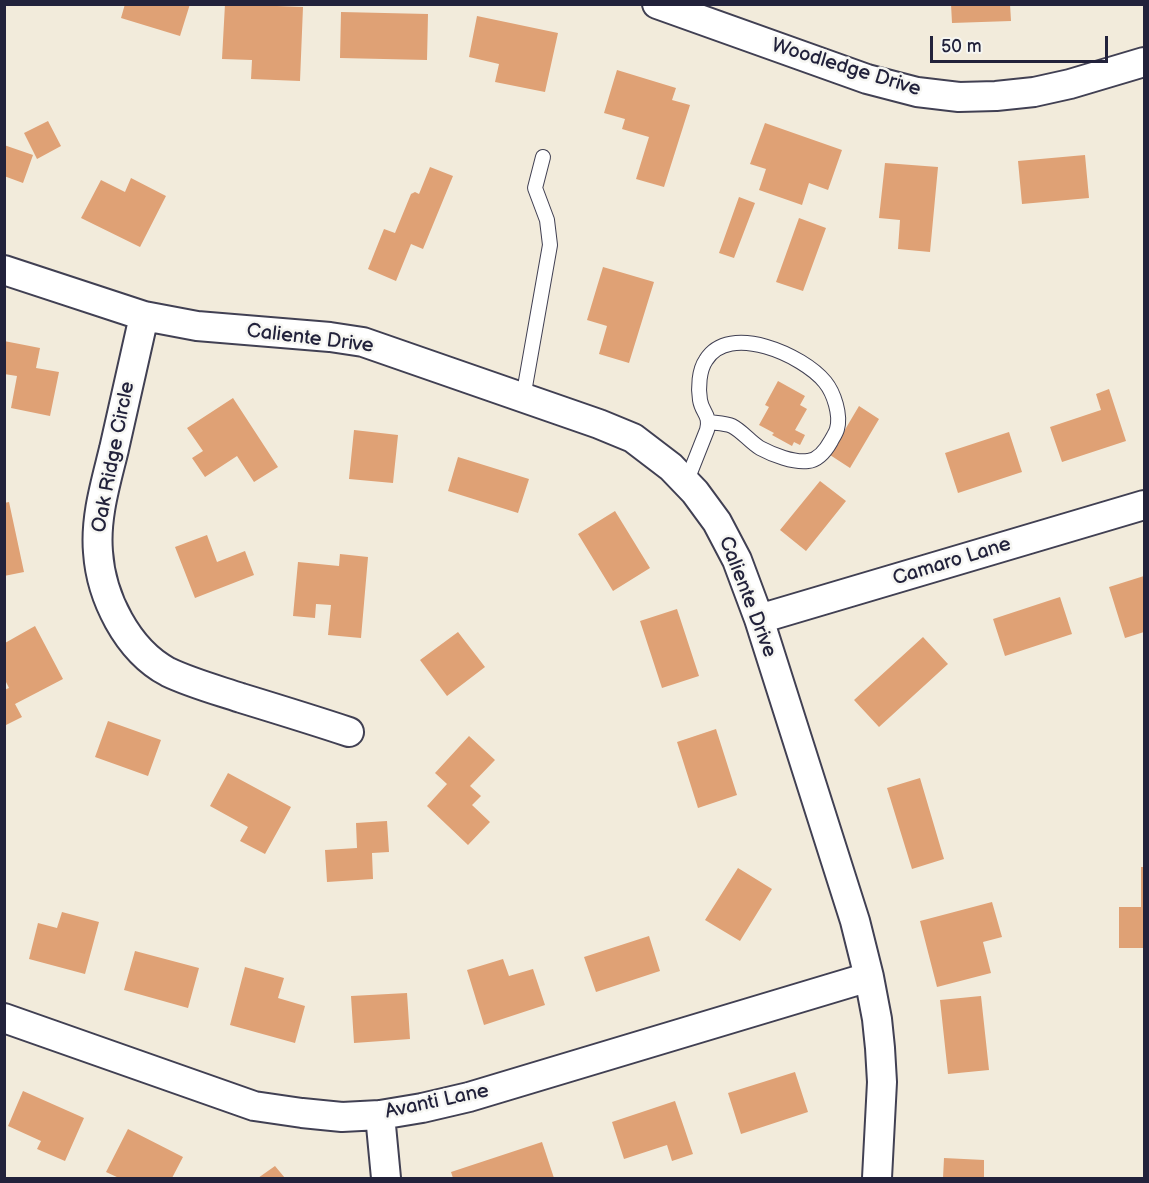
<!DOCTYPE html>
<html>
<head>
<meta charset="utf-8">
<style>
  body { margin:0 }
  #map { position:relative; width:1149px; height:1183px; overflow:hidden; background:#f2ebdb; font-family:"Balsamiq Sans",sans-serif }
  canvas { display:block }
  .frame { position:absolute; inset:0; border:6px solid #22223b; pointer-events:none }
  .scale { position:absolute; left:930px; top:36px; width:178px; height:27px; box-sizing:border-box; border:3px solid #22223b; border-top:0; padding-left:8px; font-size:18px; line-height:21px; white-space:nowrap; color:#22223b; -webkit-text-stroke:4px #f6f6f2; paint-order:stroke }
</style>
</head>
<body>
<div id="map">
<canvas width="1149" height="1183"></canvas>
<div class="frame"></div>
<div class="scale">50 m</div>
</div>
<script>
const g = document.querySelector('canvas').getContext('2d');
g.lineJoin = 'round';
function paint(path, color) {
  g.fillStyle = color;
  g.fill(path, 'evenodd');
}
function stroke(path, color, width, dash) {
  g.strokeStyle = color;
  g.lineWidth = width;
  g.lineCap = dash ? 'butt' : 'round';
  g.setLineDash(dash || []);
  g.stroke(path);
}
function drawText(font, color, halo, rows, align = 'center') {
  g.font = font + ' "Balsamiq Sans",sans-serif';
  g.lineWidth = 5;
  g.setLineDash([]);
  g.textBaseline = 'middle';
  g.strokeStyle = halo;
  g.fillStyle = color;
  for (const [text, x, y, turn = 0] of rows) {
    g.save();
    g.translate(x, y);
    g.rotate((+turn || 0) * Math.PI / 180);
    g.textAlign = isNaN(turn) ? turn : align;
    if (halo) g.strokeText(text, 0, 0);
    g.fillText(text, 0, 0);
    g.restore();
  }
}
paint(new Path2D(`
  M125,4h65l-10,32 -59,-18z
  M225,4l78,3 -3,74 -49,-2 1,-19 -30,-1z
  M951,4h59l1,17 -59,2z
  M341,12l87,2 -1,46 -87,-2z
  M477,16l81,17 -13,59 -50,-10 4,-18 -30,-7z
  M617,70l59,18 -4,12 18,5 -26,82 -28,-8 13,-42 -27,-8 3,-10 -21,-6z
  M48,121l13,25 -24,13 -13,-26z
  M765,123l77,27 -14,40 -19,-7 -7,22 -43,-15 7,-21 -16,-5z
  M4,145l29,10 -10,28 -19,-7z
  M1085,155l4,43 -67,6 -4,-43z
  M885,163l53,4 -8,85 -32,-3 2,-29 -21,-2z
  M430,167l23,9 -30,73 -12,-5 -15,37 -28,-12 16,-40 11,4 16,-39 4,-2 4,2z
  M131,178l35,18 -26,51 -59,-29 20,-38 24,12z
  M739,197l16,6 -21,55 -15,-5z
  M799,218l27,10 -23,63 -27,-9z
  M603,267l51,15 -25,81 -30,-9 8,-28 -20,-6z
  M4,341l36,7 -4,20 23,4 -9,44 -39,-8 6,-32 -13,-2z
  M778,381l27,15 -5,9 7,4 -12,21 10,5 -5,10 -6,-3 -2,4 -20,-11 2,-2 -15,-8 10,-18 -4,-2z
  M1109,389l17,52 -64,21 -12,-35 51,-17 -5,-16z
  M233,398l45,69 -24,15 -17,-26 -32,21 -13,-19 11,-7 -16,-23z
  M859,406l20,13 -29,49 -20,-13z
  M354,430l44,5 -5,48 -44,-4z
  M1009,432l13,40 -64,21 -13,-40z
  M458,457l71,22 -11,34 -70,-22z
  M820,481l26,20 -40,50 -26,-21z
  M9,502l15,70 -20,4v-73z
  M615,511l35,57 -37,23 -35,-57z
  M207,535l10,27 28,-11 9,24 -59,23 -20,-51z
  M340,554l28,3 -7,81 -33,-3 3,-30 -15,-1 -1,14 -22,-2 5,-54 41,4z
  M1144,576v56l-19,6 -16,-51z
  M1060,597l12,37 -67,22 -12,-37z
  M677,609l22,67 -37,12 -22,-67z
  M35,626l28,53 -48,25 7,13 -18,9v-36l5,-2 -4,-8v-37z
  M458,632l27,35 -38,29 -27,-36z
  M923,637l25,27 -69,63 -25,-27z
  M108,721l53,19 -13,36 -53,-19z
  M716,729l21,66 -39,13 -21,-66z
  M469,736l26,24 -25,26 11,10 -9,9 18,17 -22,23 -41,-39 20,-22 -12,-11z
  M228,773l63,34 -26,47 -25,-13 8,-14 -38,-21z
  M920,778l24,81 -32,10 -25,-81z
  M387,821l2,31 -17,1 1,26 -46,3 -2,-32 32,-2 -1,-25z
  M1141,867h3v81h-25v-41h22z
  M738,868l34,21 -32,52 -35,-21z
  M992,902l10,35 -19,5 8,31 -54,14 -17,-66z
  M62,912l37,10 -14,52 -56,-15 9,-36 19,5z
  M649,936l11,35 -64,21 -12,-35z
  M135,951l64,17 -11,40 -64,-18z
  M503,959l6,17 24,-7 12,36 -61,20 -17,-55z
  M245,967l39,11 -6,20 27,8 -10,37 -65,-18z
  M407,993l3,46 -56,4 -3,-47z
  M981,996l8,74 -41,4 -8,-74z
  M795,1072l13,40 -67,22 -13,-41z
  M23,1091l61,27 -19,43 -28,-12 4,-8 -33,-15z
  M675,1101l18,53 -21,7 -5,-16 -43,14 -12,-37z
  M128,1129l55,28 -11,21h-53l-13,-6z
  M542,1142l12,36h-101l-2,-6z
  M944,1158l40,2v18h-41z
  M275,1166l10,12h-27z`), '#dfa175');
const lane = new Path2D(`
  M523,398l27,-153 -3,-25 -12,-32 8,-31
  M686,483l21,-53c4,-15 -5,-17 -7,-30 -2,-12 -1,-30 6,-40 23,-38 97,-5 119,22 9,11 16,33 12,47 -1,4 -4,8 -6,12 -5,9 -12,19 -23,20 -14,2 -35,-6 -48,-13 -10,-6 -18,-17 -28,-22 -6,-3 -16,-3 -23,-4`);
const street = new Path2D(`
  M657,4l210,75 50,13 42,5 37,-1 38,-4 36,-8 74,-22
  M4,270l140,46 53,10 133,11 33,5 236,82 34,14 38,29 24,25 22,30 20,38 22,59 96,302 14,56 8,42 3,29 2,34 -5,96
  M144,316c-10,45 -20,89 -30,133 -8,33 -19,68 -16,103 3,45 29,98 70,120 23,11 49,18 73,26 36,11 72,22 108,34
  M759,619l385,-114
  M4,1018l250,88 48,7 40,4 38,-2 42,-7 47,-11 400,-120
  M380,1115l6,63`);
stroke(lane, '#414053', 16);
stroke(street, '#414053', 32);
stroke(lane, '#fff', 14);
stroke(street, '#fff', 28);
drawText('20px', '#22223b', '#f6f6f2', [
  ["Woodledge Drive",846,68,17],
  ["Caliente Drive",310,339,7],
  ["Oak Ridge Circle",114,457,-79],
  ["Camaro Lane",952,562,-17],
  ["Caliente Drive",747,597,69],
  ["Avanti Lane",437,1102,-12]
]);
</script>
</body>
</html>
